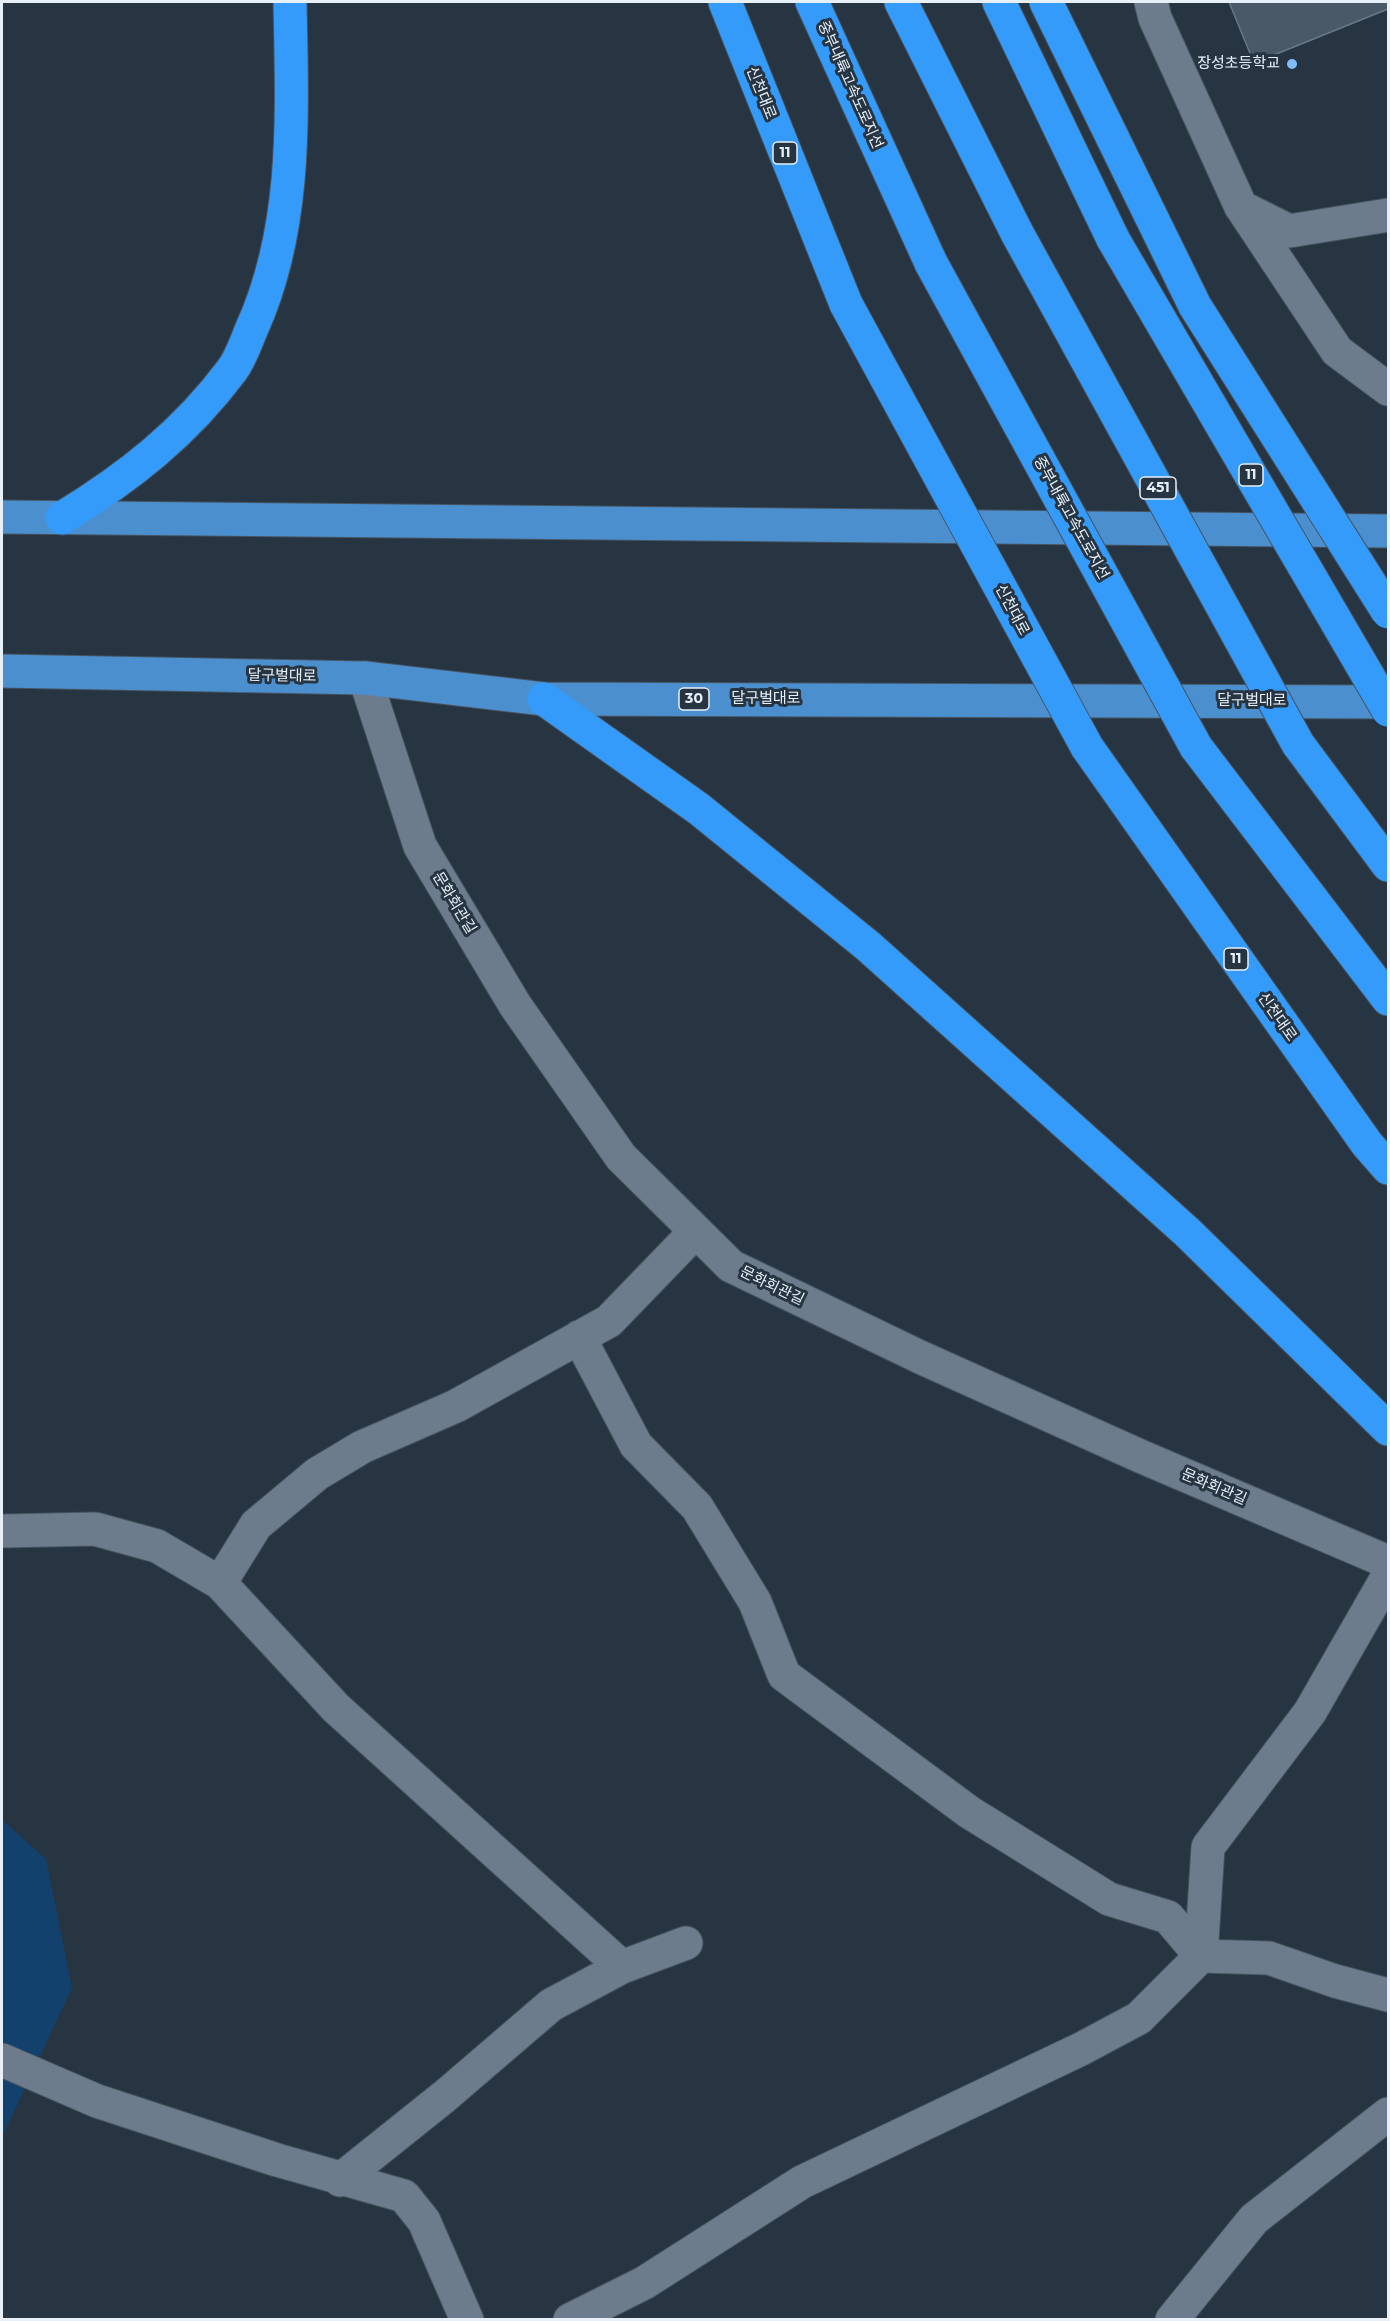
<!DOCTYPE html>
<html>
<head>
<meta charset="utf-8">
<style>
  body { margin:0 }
  #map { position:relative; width:1390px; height:2321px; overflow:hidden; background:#273543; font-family:Montserrat,sans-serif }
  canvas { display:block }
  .frame { position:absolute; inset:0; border:3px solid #e7f0f9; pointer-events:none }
</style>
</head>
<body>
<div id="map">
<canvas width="1390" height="2321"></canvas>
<div class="frame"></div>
</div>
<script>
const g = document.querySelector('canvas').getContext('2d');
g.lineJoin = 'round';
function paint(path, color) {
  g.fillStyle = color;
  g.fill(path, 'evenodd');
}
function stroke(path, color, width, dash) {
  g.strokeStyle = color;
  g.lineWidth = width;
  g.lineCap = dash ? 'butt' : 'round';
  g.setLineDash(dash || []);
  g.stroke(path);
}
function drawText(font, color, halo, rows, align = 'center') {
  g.font = font + ' Montserrat,"Noto Sans KR",sans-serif';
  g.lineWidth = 6;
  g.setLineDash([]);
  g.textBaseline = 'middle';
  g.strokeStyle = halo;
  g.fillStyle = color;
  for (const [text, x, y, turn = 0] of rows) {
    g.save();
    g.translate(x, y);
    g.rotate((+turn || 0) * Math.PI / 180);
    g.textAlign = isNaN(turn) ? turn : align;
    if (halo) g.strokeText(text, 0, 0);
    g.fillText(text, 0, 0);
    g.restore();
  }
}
paint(new Path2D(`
  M2,1820l44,39 26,129 -70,149z`), '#12416d');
const building = new Path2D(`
  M1229,2h159v7l-134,54z`);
paint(building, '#4a5968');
stroke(building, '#697889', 1.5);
const street = new Path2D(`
  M1151,2l4,16 86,189 48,24 99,-16
  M1242,208l95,143 51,38
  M365,678l55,168 95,159 106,152 110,109 189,91 220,99 248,106
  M579,1337l57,108 61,62 58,95 29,73 185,137 140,87 59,18 33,39 68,2 66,23 53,14
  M2,1531l93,-2 62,17 63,37 116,125 286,259
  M220,1583l36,-58 61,-51 45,-27 94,-41 153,-85 87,-90
  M2,2060l95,41 180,59 127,36 20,25 43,99
  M340,2180l105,-84 106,-91 71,-38 64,-24
  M570,2320l74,-37 158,-101 279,-133 58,-31 62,-62 7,-109 102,-135 78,-136
  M1172,2320l82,-101 134,-105`);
const primary = new Path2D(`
  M2,517l1386,14
  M2,671l363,7 179,21 844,3`);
const highway = new Path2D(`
  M725,2l121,302
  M812,2l119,261
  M901,2l116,231
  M999,2l114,237
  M1046,2l149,304
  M62,518c67,-41 123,-85 170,-148 9,-12 14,-28 20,-42 46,-102 40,-216 38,-326
  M544,699l155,110 169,137 319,286 201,197
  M1298,744l90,121
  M1087,747l280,397 21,24
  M1196,747l192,252`);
stroke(street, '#47535f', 35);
stroke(primary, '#47535f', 35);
stroke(highway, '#47535f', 35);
stroke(street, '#6d7c8d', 33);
stroke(primary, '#4b8fcf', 33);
stroke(highway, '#349bfb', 33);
const highwayBridge = new Path2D(`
  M1017,233l281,511
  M1113,239l275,471
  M931,263l265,484
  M846,304l241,443
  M1195,306l193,306`);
stroke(highwayBridge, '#47535f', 35, []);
stroke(highwayBridge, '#349bfb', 33);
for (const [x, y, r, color] of [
  [1292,64,6,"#82bcfa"]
]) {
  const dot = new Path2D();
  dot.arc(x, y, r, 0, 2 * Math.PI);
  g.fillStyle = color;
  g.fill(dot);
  stroke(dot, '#273543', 2);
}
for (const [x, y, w] of [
  [785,153,24],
  [1251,475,24],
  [1158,488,36],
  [694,699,30],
  [1236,959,24]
]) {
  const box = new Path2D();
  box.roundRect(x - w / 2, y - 11, w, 22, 4.5);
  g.fillStyle = '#273543';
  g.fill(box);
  stroke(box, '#e7f0f9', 1.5);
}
drawText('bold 14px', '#e7f0f9', null, [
  ["11",785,153],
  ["11",1251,475],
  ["451",1158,488],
  ["30",694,699],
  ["11",1236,959]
]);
drawText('15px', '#e7f0f9', '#273543', [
  ["장성초등학교",1280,64]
], 'right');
drawText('15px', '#e7f0f9', '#273543', [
  ["중부내륙고속도로지선",850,85,66],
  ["신천대로",761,93,68],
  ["중부내륙고속도로지선",1071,518,61],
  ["신천대로",1012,610,62],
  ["달구벌대로",282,676,1],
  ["달구벌대로",766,699],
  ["달구벌대로",1252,701],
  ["문화회관길",454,903,59],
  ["신천대로",1277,1017,55],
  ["문화회관길",772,1286,26],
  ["문화회관길",1214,1487,23]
]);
</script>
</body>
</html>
